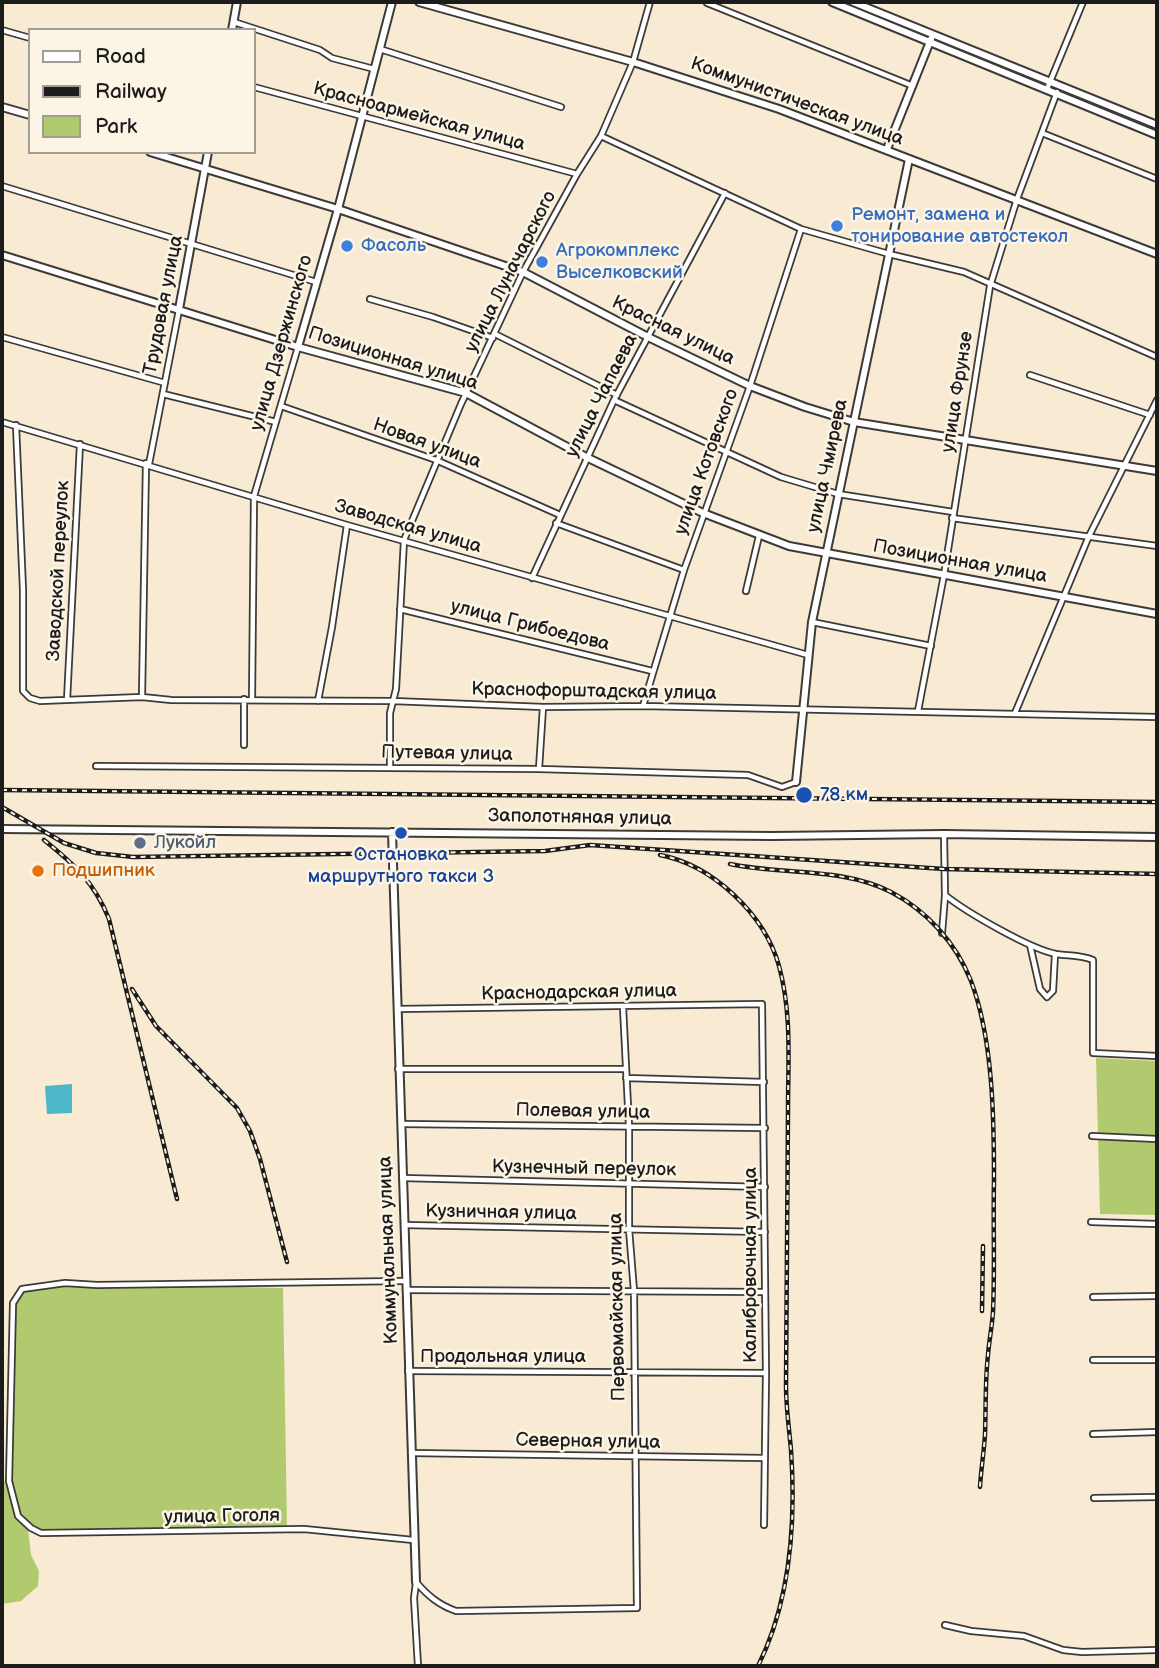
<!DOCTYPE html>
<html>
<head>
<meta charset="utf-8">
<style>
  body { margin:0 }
  #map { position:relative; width:1159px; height:1668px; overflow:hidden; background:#f8ead3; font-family:"Balsamiq Sans",sans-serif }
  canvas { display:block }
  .frame { position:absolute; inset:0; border:4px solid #1c1c1c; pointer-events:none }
  .legend { position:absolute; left:28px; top:28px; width:228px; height:126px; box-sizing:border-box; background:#fcf5e5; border:2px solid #a29e95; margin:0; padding:9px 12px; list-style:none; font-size:21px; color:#1c1c1c }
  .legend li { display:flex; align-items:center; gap:14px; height:35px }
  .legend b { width:35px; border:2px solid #a29e95 }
</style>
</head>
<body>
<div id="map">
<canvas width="1159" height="1668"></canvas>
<div class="frame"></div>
<ul class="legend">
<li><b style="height:9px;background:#fff"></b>Road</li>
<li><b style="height:9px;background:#1c1c1c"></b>Railway</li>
<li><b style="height:19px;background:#b2ca6f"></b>Park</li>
</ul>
</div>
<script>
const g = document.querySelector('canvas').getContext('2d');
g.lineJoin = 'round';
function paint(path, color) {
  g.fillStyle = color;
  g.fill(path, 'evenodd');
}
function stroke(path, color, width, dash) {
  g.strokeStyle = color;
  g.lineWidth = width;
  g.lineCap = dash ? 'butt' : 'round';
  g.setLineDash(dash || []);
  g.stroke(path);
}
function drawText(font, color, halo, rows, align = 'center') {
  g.font = font + ' "Balsamiq Sans",sans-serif';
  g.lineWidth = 5;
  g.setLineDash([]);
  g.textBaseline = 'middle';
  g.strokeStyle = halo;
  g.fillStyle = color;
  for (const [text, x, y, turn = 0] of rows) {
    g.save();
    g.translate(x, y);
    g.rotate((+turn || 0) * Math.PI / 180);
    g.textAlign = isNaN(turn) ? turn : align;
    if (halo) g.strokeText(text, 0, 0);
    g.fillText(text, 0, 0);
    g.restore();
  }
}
paint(new Path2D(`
  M1096,1058l61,3v154l-57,-1z
  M65,1283l218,5 4,238 -228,8 -18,-1 -23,-17 -6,-18 1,-195 9,-14z
  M2,1480l9,5c0,19 3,31 17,44l3,26 8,16 -1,15 -17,15 -19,3z`), '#b2ca6f');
paint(new Path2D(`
  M72,1084v29l-25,1 -2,-28z`), '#4cb7c9');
const street = new Path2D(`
  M707,3l206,83
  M234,22l86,28 12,8 42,11
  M2,30l28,8
  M380,49l181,58
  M254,87l323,87
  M1047,89l36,-87
  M1042,133l115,46
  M601,136l200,93 88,25 75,18 193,85
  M2,186l314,96
  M370,299l63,18 60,21
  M495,334l122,61
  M2,337l163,46
  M1030,375l120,40
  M163,394l113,28
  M614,400l167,77 57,17 115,18
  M281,406l155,54 124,55
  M2,422l345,103 461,130
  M16,425l7,165v101l7,7 10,3 102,-4 29,3 222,1 150,6 100,-1 514,11
  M149,464l30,-154
  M952,518l205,28
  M556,523l128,47
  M532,578l82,-178 111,-207
  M746,591l13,-55
  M400,609l252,62
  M812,622l119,24
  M142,697l4,-234
  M67,700l13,-256
  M252,700l2,-204 44,-149
  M318,701l14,-74 15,-102
  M643,706l41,-136 66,-184 51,-157
  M918,711l26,-136 46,-289 27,-87 40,-107
  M1015,713l74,-177 68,-136
  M244,745v-46
  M96,766l443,3 209,6 34,12 14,-5
  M390,768v-55l6,-24 8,-149 57,-136 62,-132 54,-98 24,-38 32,-74 17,-60
  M539,769l4,-62
  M944,834l1,61c21,17 85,54 111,59 13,2 25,1 37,6v93l64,3
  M942,933l3,-37
  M1030,945l10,44 7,8 6,-6 2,-37
  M397,1009l365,-5 4,369 -2,152
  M398,1069h227
  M626,1078l138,4
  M402,1124l363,4
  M1092,1136l65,3
  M402,1178l363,9
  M1091,1222l66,2
  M404,1225l361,7
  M405,1281l-308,4 -32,-2 -43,6 -9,14 -4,178 9,35 13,12 10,5 263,-4 109,11
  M406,1290l358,2
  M1093,1297l64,-1
  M1093,1360h64
  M408,1371l358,2
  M1093,1434l64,-2
  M411,1453l354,5
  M1094,1498l63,-1
  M416,1582c12,14 23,23 40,29l181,-3 -3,-317 -5,-62v-103l-6,-119
  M416,1583l-2,15 4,68
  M945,1625l26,6 53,5 39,14 19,2 75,-2`);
const secondary = new Path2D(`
  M419,2l214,60 146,47 378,145
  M832,2l325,133
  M853,2l304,123
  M232,30l5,-28
  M2,107l28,8
  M887,149l44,-110
  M150,152l188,57 185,63 125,65 102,49 55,21 49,15 303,49
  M2,255l296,92 168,46 120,64 117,56 86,33 368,68
  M179,309l29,-157
  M298,347l40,-138 54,-207
  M796,782l16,-160 97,-463
  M2,829l770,7 172,-2 213,3
  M392,832l24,750`);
stroke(street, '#3d3b37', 8);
stroke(secondary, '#3d3b37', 10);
stroke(street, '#fff', 4.5);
stroke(secondary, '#fff', 6);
const rail = new Path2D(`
  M2,790l1155,12
  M2,807l62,36 32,10 37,4 412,-6 45,-6 354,24 213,5
  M44,840c31,25 50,42 65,79l68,280
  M660,855c53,10 105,60 119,111 13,47 9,95 9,143 0,92 -2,184 -2,276 0,22 3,43 5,65 5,73 0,150 -33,216
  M730,864c52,11 112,3 161,28 36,19 65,51 80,89 22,58 23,137 23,199 -1,44 1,88 -1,132 -1,15 -4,29 -5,43 -3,26 -2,53 -3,79 -1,18 -4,35 -5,53
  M132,989l24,37 81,82 13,23 10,28 27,103
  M982,1311l1,-65`);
stroke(rail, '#1c1c1c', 4.5);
stroke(rail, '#fcf5e5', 2, [5]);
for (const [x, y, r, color] of [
  [837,226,7,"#3f7fe0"],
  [347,246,7,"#3f7fe0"],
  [542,262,7,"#3f7fe0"],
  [804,795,9,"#1a4fb4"],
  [401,833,7,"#1a4fb4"],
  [140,843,7,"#5c6f8a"],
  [38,871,7,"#e8710a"]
]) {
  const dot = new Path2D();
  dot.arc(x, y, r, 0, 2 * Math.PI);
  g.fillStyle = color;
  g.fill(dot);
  stroke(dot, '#fcf5e5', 2.5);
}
drawText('19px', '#1c1c1c', '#fcf5e5', [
  ["Коммунистическая улица",797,102,20],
  ["Красноармейская улица",419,117,15],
  ["улица Луначарского",511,272,-63],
  ["Трудовая улица",164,305,-79],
  ["Красная улица",673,331,26],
  ["улица Дзержинского",282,343,-74],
  ["Позиционная улица",393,359,17],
  ["улица Фрунзе",958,392,-81],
  ["улица Чапаева",602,396,-63],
  ["Новая улица",427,444,20],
  ["улица Котовского",707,462,-70],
  ["улица Чмирева",828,466,-78],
  ["Заводская улица",408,527,16],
  ["Позиционная улица",960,562,10],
  ["Заводской переулок",59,571,-87],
  ["улица Грибоедова",530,626,14],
  ["Краснофорштадская улица",594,692,1],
  ["Путевая улица",447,754,1],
  ["Заполотняная улица",580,818,1],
  ["Краснодарская улица",579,993,-1],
  ["Полевая улица",583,1112,1],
  ["Кузнечный переулок",584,1169,1],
  ["Кузничная улица",501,1213,1],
  ["Коммунальная улица",389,1250,-92],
  ["Калибровочная улица",751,1265,-90],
  ["Первомайская улица",618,1307,-91],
  ["Продольная улица",503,1357],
  ["Северная улица",588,1442,1],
  ["улица Гоголя",222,1517,-1]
]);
drawText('19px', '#366cbe', '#fcf5e5', [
  ["Ремонт, замена и",851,215],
  ["тонирование автостекол",851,237],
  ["Фасоль",361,246],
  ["Агрокомплекс",556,251],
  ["Выселковский",556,273]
], 'left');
drawText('19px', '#164399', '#fcf5e5', [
  ["78 км",820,795],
  ["Остановка",401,855,"center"],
  ["маршрутного такси 3",401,877,"center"]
], 'left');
drawText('19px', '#4e5e75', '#fcf5e5', [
  ["Лукойл",154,843]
], 'left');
drawText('19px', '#c56008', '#fcf5e5', [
  ["Подшипник",52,871]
], 'left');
</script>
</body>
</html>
